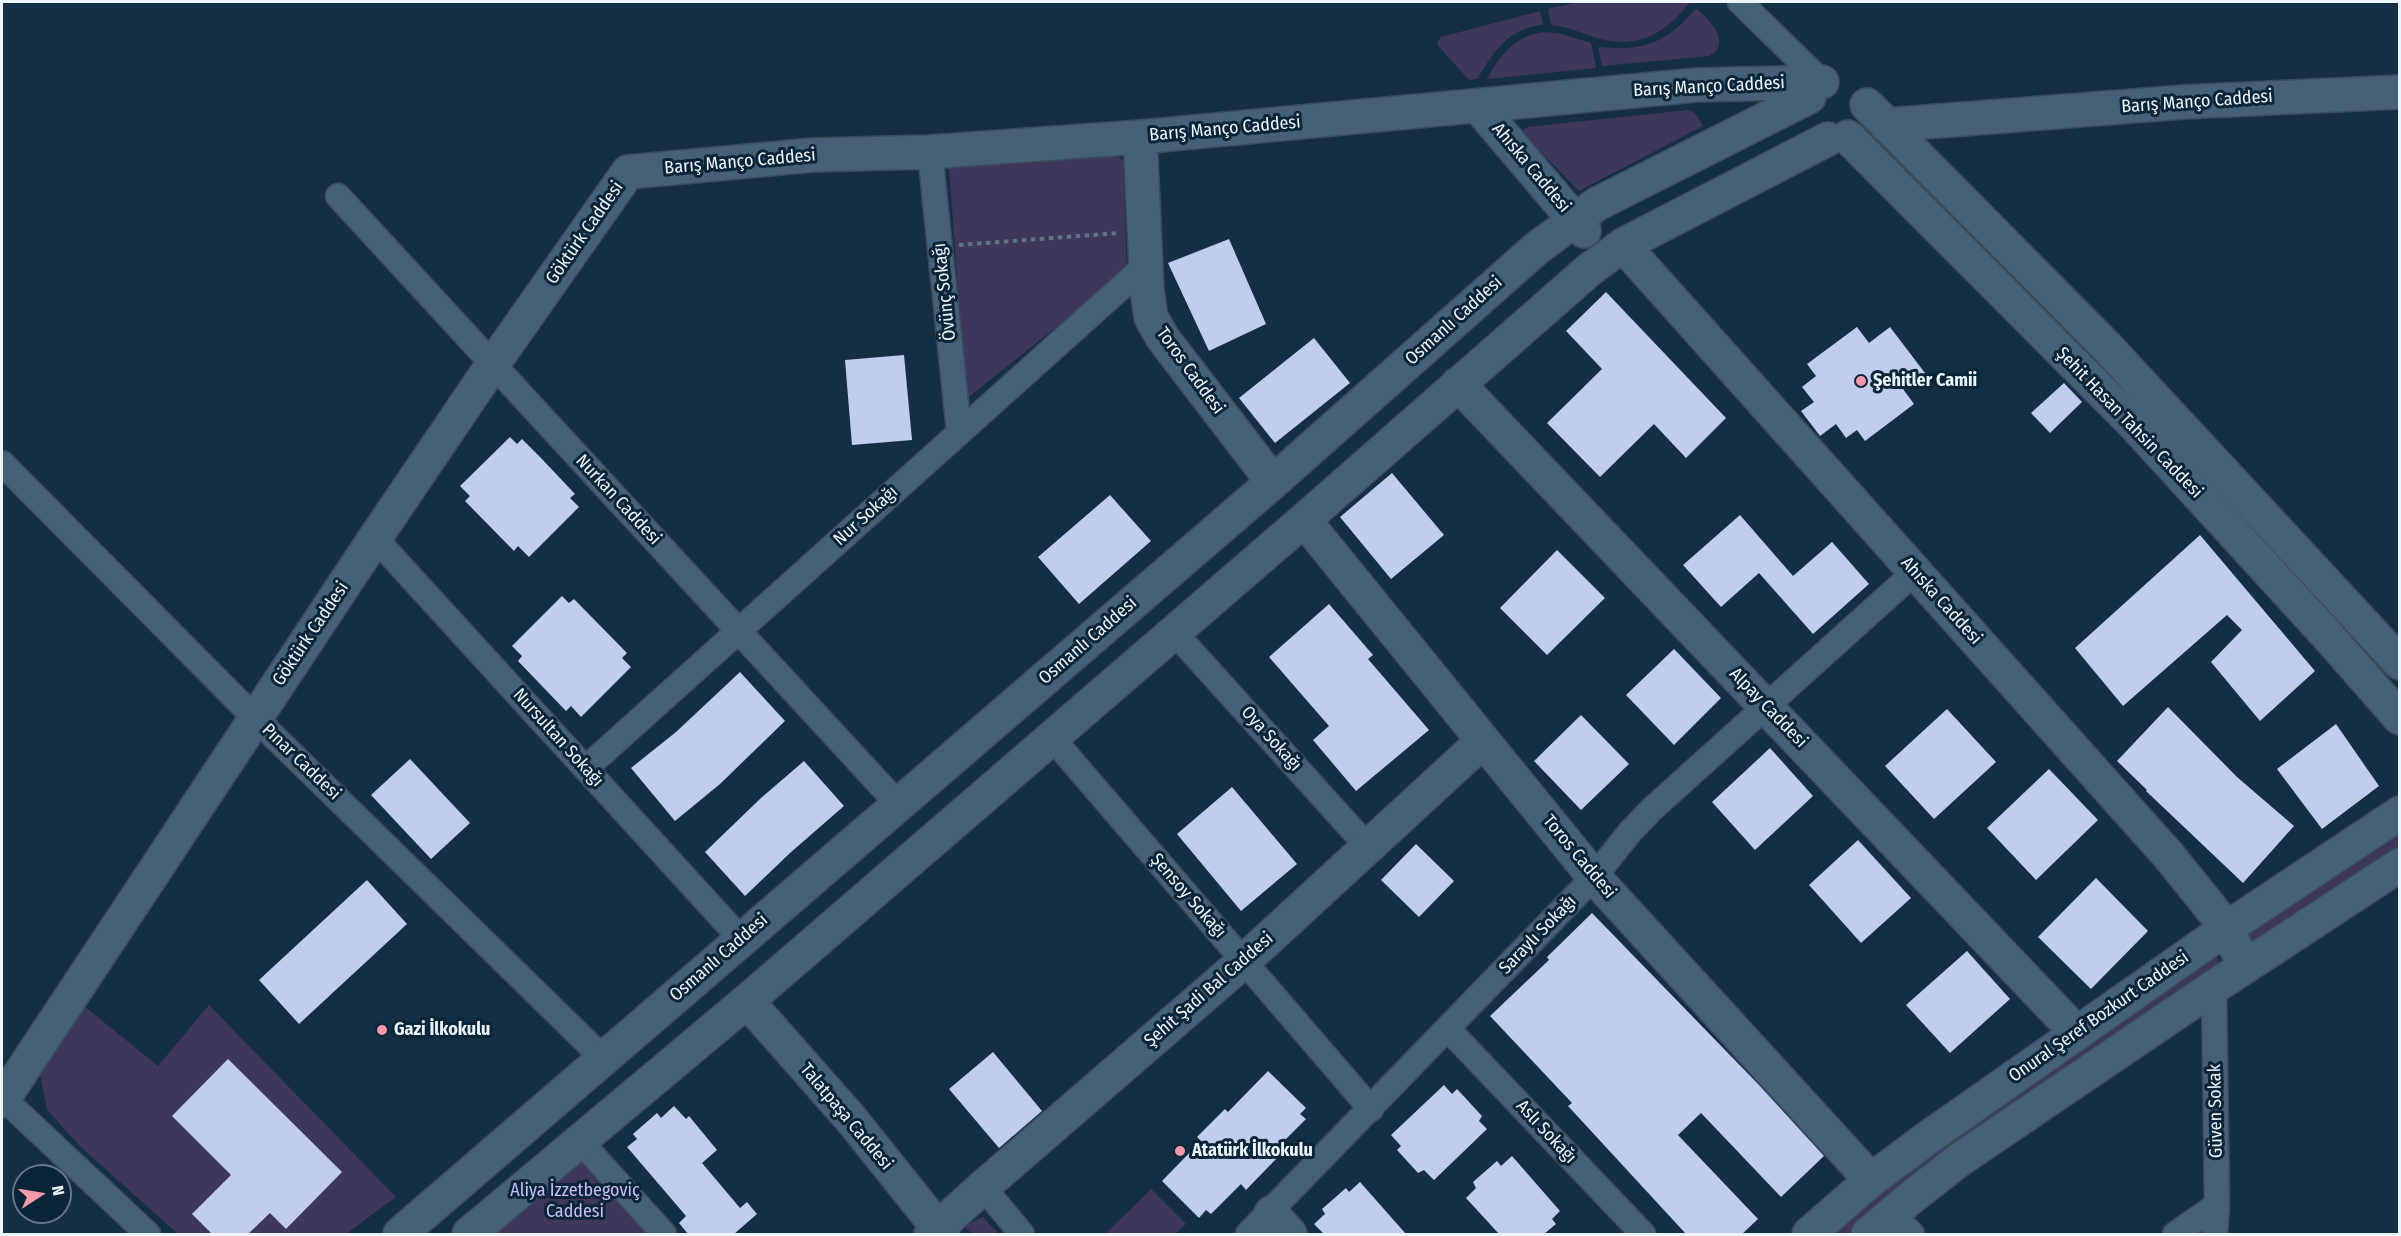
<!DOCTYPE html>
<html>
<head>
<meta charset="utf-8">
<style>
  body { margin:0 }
  #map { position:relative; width:2401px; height:1236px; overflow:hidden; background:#142f43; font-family:"Fira Sans Condensed",sans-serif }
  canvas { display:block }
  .frame { position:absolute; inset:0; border:3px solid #ecf5fd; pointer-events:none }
  .north { position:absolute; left:12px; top:1164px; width:60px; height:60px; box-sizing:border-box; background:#0a2438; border:2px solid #647887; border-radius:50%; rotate:78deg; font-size:16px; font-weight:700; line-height:24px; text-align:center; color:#ecf5fd }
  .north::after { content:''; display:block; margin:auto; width:21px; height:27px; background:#f39aaa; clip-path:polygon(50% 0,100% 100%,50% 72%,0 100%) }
</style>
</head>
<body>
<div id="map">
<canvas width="2401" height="1236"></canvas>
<div class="frame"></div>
<div class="north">N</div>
</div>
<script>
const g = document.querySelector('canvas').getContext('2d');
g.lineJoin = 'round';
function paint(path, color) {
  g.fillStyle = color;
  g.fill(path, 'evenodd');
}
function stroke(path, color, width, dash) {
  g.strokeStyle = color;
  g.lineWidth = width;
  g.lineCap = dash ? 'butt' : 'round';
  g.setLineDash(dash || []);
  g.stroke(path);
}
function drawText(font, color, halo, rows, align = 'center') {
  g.font = font + ' "Fira Sans Condensed",sans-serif';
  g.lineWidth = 6;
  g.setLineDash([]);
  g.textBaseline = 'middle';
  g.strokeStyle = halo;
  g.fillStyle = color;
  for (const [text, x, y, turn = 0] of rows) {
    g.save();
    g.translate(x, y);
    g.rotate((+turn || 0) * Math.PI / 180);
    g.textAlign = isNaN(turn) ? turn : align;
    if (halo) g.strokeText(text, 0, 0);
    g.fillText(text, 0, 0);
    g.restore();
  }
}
paint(new Path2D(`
  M1579,2h111c-22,28 -47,46 -85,38 -19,-4 -35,-14 -54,-15l-3,-16z
  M1696,8c12,11 38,35 13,48l-107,10 -4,-19c46,4 68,-3 98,-39z
  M1540,11l3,14c-35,3 -49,27 -66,54l-8,1 -30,-33 -2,-5 4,-5z
  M1544,32l14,1 33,10 5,25 -109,11c14,-24 27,-43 57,-47z
  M1688,110l7,3 8,13 -124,65 -57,-58v-3l6,-3z
  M1107,150l16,10 4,111 -161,128 -17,-231 5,-7z
  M2399,828v20l-144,96 -9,-14z
  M2214,954l10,13 -372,267h-22l48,-41z
  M209,1005l187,192 -50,37h-168l-96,-86 -35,-38 -7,-37 44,-67 74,60z
  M577,1155l71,79h-161z
  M1151,1189l35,35 -11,10h-70z
  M983,1217l16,17h-27l-8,-8z`), '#3f365c');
paint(new Path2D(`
  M1229,239l37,85 -57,27 -41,-88z
  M1606,292l120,126 -40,40 -32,-34 -54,53 -53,-54 55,-54 -36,-38z
  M1857,327l12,16 21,-16 35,46 -22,16 11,15 -49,37 -8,-11 -11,8 -10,-14 -16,12 -19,-25 13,-9 -12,-15 14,-11 -9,-12z
  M1314,338l36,45 -75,60 -36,-45z
  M904,355l8,85 -60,5 -7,-85z
  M2064,383l18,19 -32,31 -19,-20z
  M510,437l7,7 5,-5 19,19 34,36 -5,4 9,9 -50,50 -11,-11 -4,5 -49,-50 5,-5 -10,-10z
  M1392,473l52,62 -53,44 -51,-62z
  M1110,495l41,46 -72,63 -41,-47z
  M1740,515l53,61 39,-34 37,42 -56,50 -54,-61 -38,34 -38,-42z
  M2200,535l115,136 -55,50 -49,-59 31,-32 -15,-15 -104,91 -48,-58z
  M1557,550l48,48 -58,57 -47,-47z
  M562,596l7,7 5,-4 53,54 -5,5 9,9 -50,50 -10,-11 -5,5 -48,-50 4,-5 -10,-10z
  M1329,604l44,51 -5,4 61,71 -73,61 -43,-51 16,-14 -60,-69z
  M1674,649l47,49 -47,47 -48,-50z
  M740,672l45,49 -65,63 -45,37 -44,-53 45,-36z
  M2168,707l69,70 57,49 -51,57 -97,-92 1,-1 -30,-29z
  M1947,709l49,53 -62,57 -49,-53z
  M1581,715l48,49 -48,46 -47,-49z
  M2336,724l43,62 -57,43 -45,-60z
  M1770,748l43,48 -58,54 -43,-48z
  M410,759l60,64 -39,36 -60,-64z
  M804,761l40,45 -54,47 -45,43 -40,-44 56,-54z
  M2049,769l49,51 -62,60 -49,-52z
  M1232,787l65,77 -56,47 -64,-77z
  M1858,840l53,58 -50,45 -52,-58z
  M1416,844l38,37 -35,36 -38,-37z
  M2096,878l52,53 -57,58 -53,-52z
  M367,880l40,44 -108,100 -40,-44z
  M1592,913l167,172 65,71 -43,41 -80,-84 -23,22 80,84 -16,15h-56l-118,-128 4,-3 -82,-87 59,-56 -2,-3z
  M1967,951l43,48 -60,54 -44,-48z
  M993,1052l49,59 -43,37 -50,-59z
  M228,1059l114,113 -56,57 -16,-16 -22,21h-36l-20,-20 39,-39 -59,-59z
  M1268,1071l38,37 -6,6 6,5 -35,35 5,5 -30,31 -5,-6 -30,30 -5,-4 -7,8 -37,-37 39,-40 -4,-4 28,-28 3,3z
  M1444,1085l8,9 5,-5 25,27 -3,5 8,8 -53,51 -10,-10 -6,3 -21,-23 4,-4 -10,-11z
  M674,1106l12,13 3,-3 28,34 -15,13 38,45 7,-6 10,12 -23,20h-46l-9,-11 7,-7 -59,-69 10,-8 -4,-5 24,-21 4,5z
  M1512,1156l48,55 -8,8 4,5 -12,10h-45l-33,-36 10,-10 -3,-6 24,-21 4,5z
  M1360,1182l46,52h-82l-10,-10 11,-10 -3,-5 24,-21 3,4z`), '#c0cdef');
const street = new Path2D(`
  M1740,2l82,80
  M930,152l29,280
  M338,196l560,608
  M2,463l253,255 348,340
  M375,538l366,401
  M1174,632l194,215
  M1052,738l319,371
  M586,768l560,-503
  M2214,987l3,218 -2,29
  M1448,1029l195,205
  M3,1098l145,136
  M580,1141l84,93
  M983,1187l39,47
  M1892,1214l20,20
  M1248,1234l346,-357 36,-45 21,-22 264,-238
  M2175,1234l42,-29`);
const secondary = new Path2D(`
  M1867,105l240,242 293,316
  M1478,106l106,125
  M1886,125l298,-23 216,-10
  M1140,137l7,153 4,27 11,20 111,145
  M1848,137l284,285 196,214 72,82
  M1623,245l546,611 58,72 18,39
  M1458,384l619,649
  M1304,520l290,357 277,303
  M747,1001l104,118 92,115
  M2,1101l373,-563 118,-174 135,-192 185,-17 117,-3 210,-15 557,-52 125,-3
  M1271,1213l19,21
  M400,1234l873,-752 264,-234 60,-44 212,-107
  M469,1234l278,-233 557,-481 285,-250 34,-25 205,-106
  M931,1234l52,-47 261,-226 239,-220
  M1809,1234l62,-54 58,-43 298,-209 173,-115
  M1868,1234l45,-38 46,-36 255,-173 186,-122`);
stroke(street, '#394c5c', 27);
stroke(secondary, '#394c5c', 36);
stroke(new Path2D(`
  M959,245l160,-12`), '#5e7382', 4, [4.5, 4.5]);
stroke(street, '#456077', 24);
stroke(secondary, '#456077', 33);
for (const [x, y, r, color] of [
  [1861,381,6,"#f39aaa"],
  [382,1030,6,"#f39aaa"],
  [1180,1151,6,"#f39aaa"]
]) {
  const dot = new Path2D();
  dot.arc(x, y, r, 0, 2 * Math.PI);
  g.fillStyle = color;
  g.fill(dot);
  stroke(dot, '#0a2438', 2);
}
drawText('18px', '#ecf5fd', '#0a2438', [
  ["Barış Manço Caddesi",1709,87,-3],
  ["Barış Manço Caddesi",2197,102,-4],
  ["Barış Manço Caddesi",1225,129,-5],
  ["Barış Manço Caddesi",740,162,-5],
  ["Ahıska Caddesi",1531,168,50],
  ["Göktürk Caddesi",585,233,-55],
  ["Övünç Sokağı",945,292,-96],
  ["Osmanlı Caddesi",1454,321,-42],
  ["Toros Caddesi",1190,371,54],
  ["Şehit Hasan Tahsin Caddesi",2129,423,46],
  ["Nurkan Caddesi",618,500,47],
  ["Nur Sokağı",866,516,-42],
  ["Ahıska Caddesi",1941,601,48],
  ["Göktürk Caddesi",311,634,-56],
  ["Osmanlı Caddesi",1088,641,-41],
  ["Alpay Caddesi",1768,708,46],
  ["Nursultan Sokağı",558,738,48],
  ["Oya Sokağı",1271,739,48],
  ["Pınar Caddesi",301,762,44],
  ["Toros Caddesi",1579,857,50],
  ["Şensoy Sokağı",1188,896,49],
  ["Saraylı Sokağı",1538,935,-46],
  ["Osmanlı Caddesi",719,958,-41],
  ["Şehit Şadi Bal Caddesi",1209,990,-41],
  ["Onural Şeref Bozkurt Caddesi",2099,1017,-35],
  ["Güven Sokak",2216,1111,-91],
  ["Talatpaşa Caddesi",846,1117,50],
  ["Aslı Sokağı",1546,1132,47]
]);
drawText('bold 18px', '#ecf5fd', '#0a2438', [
  ["Şehitler Camii",1873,381],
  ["Gazi İlkokulu",394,1030],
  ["Atatürk İlkokulu",1192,1151]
], 'left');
drawText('18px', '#cabef6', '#0a2438', [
  ["Aliya İzzetbegoviç",575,1191],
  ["Caddesi",575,1212]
]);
</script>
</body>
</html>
